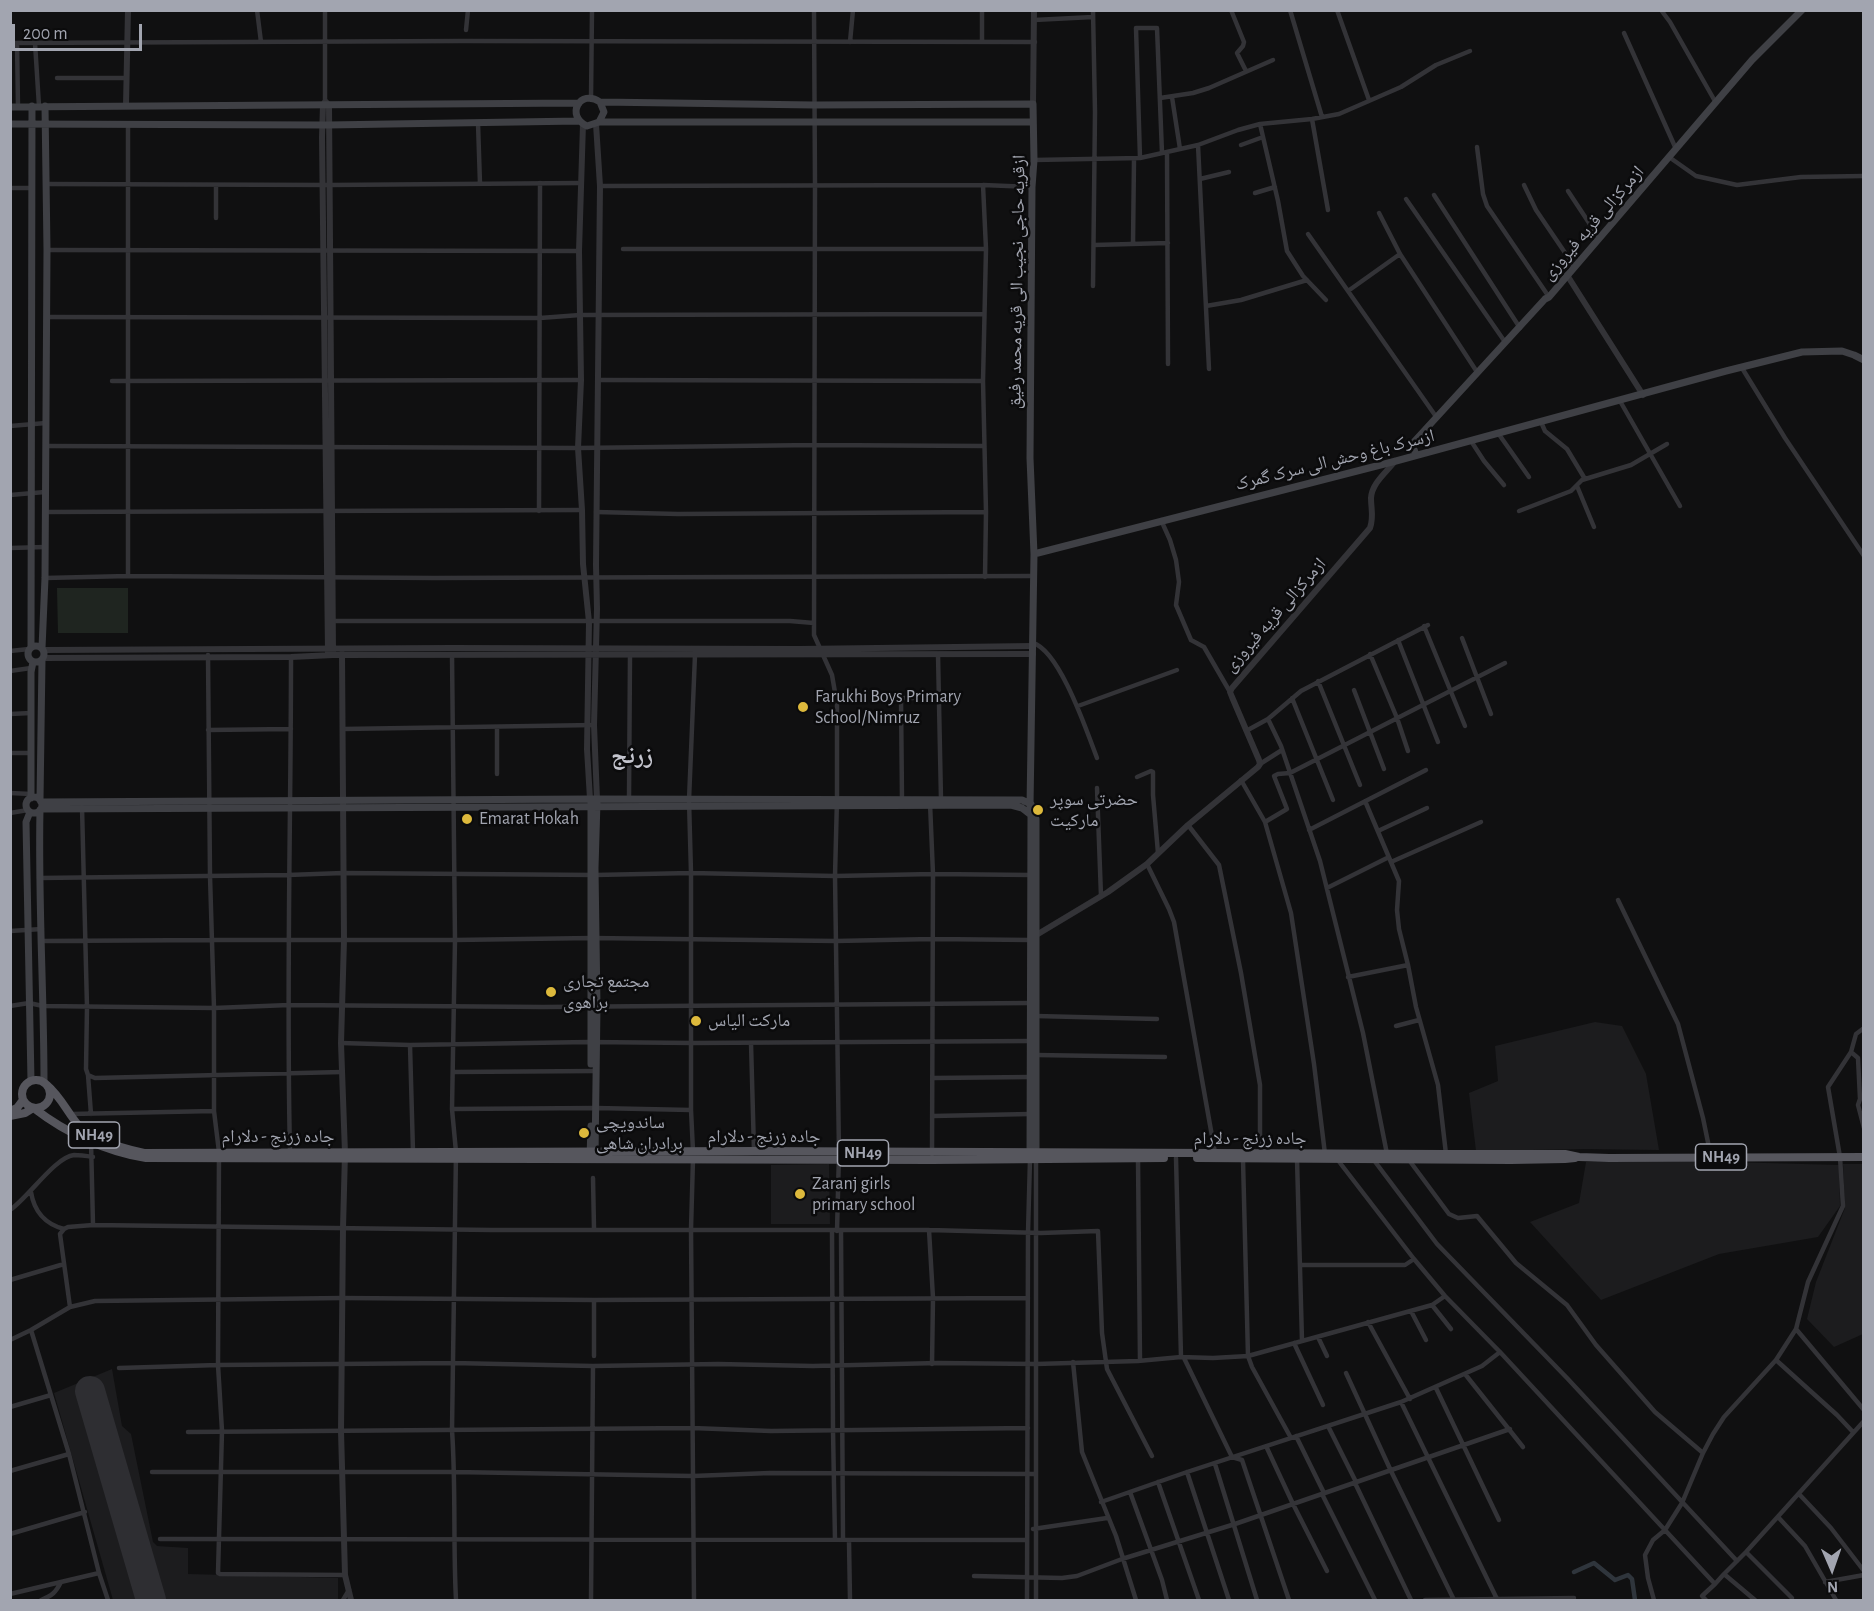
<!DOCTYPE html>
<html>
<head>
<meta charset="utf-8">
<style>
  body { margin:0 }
  #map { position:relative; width:1874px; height:1611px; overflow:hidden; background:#101011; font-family:"Alegreya Sans",sans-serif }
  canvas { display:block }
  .frame { position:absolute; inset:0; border:12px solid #a2a5b0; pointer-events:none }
  .north { position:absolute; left:1802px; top:1539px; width:60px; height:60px; -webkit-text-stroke:4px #0b0b0c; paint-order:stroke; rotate:178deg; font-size:16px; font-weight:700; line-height:24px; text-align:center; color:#a2a5b0 }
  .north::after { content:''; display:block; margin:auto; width:21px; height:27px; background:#a2a5b0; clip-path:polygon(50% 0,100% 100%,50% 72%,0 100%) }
  .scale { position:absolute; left:12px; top:24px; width:130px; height:27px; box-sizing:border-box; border:3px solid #a2a5b0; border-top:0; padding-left:8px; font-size:18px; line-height:21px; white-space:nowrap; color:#a2a5b0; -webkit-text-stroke:4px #0b0b0c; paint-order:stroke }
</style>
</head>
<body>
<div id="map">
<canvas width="1874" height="1611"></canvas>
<div class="frame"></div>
<div class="north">N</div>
<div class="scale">200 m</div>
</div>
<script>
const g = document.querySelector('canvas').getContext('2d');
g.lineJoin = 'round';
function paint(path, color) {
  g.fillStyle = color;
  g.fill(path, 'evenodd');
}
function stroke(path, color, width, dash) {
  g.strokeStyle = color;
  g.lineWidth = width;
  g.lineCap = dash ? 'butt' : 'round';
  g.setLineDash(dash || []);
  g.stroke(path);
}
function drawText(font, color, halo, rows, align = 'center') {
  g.font = font + ' "Alegreya Sans","Noto Naskh Arabic",sans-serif';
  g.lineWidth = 5;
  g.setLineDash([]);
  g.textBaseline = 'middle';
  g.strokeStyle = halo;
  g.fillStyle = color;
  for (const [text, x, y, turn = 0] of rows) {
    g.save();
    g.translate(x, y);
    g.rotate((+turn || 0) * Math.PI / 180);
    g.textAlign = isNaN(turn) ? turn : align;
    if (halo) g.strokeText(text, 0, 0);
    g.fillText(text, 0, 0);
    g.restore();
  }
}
paint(new Path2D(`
  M1595,1022l27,4 24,48 13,76 -72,-1 -111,2 -7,-58 29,-12 -3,-35z
  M1693,1161l146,4 1,41 -22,31 -99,17 -118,46 -71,-78 49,-19 7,-41z
  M829,1164l1,60h-59v-59z
  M1843,1164h20v170l-29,13 -27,-28 9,-37 29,-74z
  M112,1369l10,57 9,8 22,108 4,4 31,2v26l150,4v22h-225l-59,-207z`), '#1c1c1e');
paint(new Path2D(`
  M57,588h71v45h-70z`), '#1f2520');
stroke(new Path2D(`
  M1574,1572l20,-9 21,17 13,-5 4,4 3,21`), '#2f353c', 4.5);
stroke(new Path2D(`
  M90,1391l61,209`), '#2e2e32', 30);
stroke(new Path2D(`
  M257,10l4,32
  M814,10l1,175 -1,450 18,40 5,29v95l-2,77 4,277 -2,78
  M982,10v31
  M1093,10l2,102 -2,174
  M1231,10l13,32 -1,4 -6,7 9,18
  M1290,10l32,107
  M1337,10l32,90
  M1661,10l9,12 46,81
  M1034,20l59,-3
  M466,30l2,-20
  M1624,33l52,116
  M850,42l3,-32
  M10,43l452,-2 573,1
  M17,43l1,64
  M35,43l4,63
  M57,78h69
  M1172,97l8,52
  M591,98l1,-88
  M1160,98l33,-5 16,-5 64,-28
  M325,102v-92
  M1312,119l16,91
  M478,123l2,61
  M1260,124l18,77 9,50 16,25 23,24
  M1198,145l11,224
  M1241,145l22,-8
  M1477,147l6,47 4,12 62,91
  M1167,152l1,212
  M1669,157l27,19 41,9 64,-8 63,-1
  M1140,158l-4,-130h21l5,125
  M1034,160l106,-2 58,-13 40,-15 22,-6 52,-5 27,-5 62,-27 35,-22 34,-14
  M1200,179l29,-7
  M46,184l284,1 251,-2
  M983,185l3,64 -3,132 3,131 -1,65
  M1524,185l12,25 38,56
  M600,186l383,-1 49,2
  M10,188h21
  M1568,191l31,47
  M1255,193l20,-6
  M1434,195l86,133
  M1406,199l99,143
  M1379,213l21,41 77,118
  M216,218v-33
  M1308,234l129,184
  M1133,244l1,-85
  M1094,245l74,-2
  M623,249h363
  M47,250l532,1
  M1348,291l52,-37
  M1206,306l35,-6 66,-20
  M46,317l494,1 40,-3 404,-1
  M1742,368l43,70 79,118
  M598,380l385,1
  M112,381l469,-1
  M1620,401l60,105
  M1541,422l4,9 22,18 18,30
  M10,426l36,-3
  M1498,433l31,44
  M1471,441l13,20 20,24
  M46,446l532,2 236,-3 170,1
  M1577,486l17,41
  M10,495l35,-3
  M539,511l1,-328
  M1519,511l52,-20 11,-11 49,-15 36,-21
  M45,512l537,-2
  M596,512l82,2 308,-2
  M1161,520l9,20 6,20 3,22 -3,23 15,35 13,7 26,45
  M10,548l35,-1
  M128,576v-452
  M45,578l83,-2 306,2 599,-2
  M331,621h459l24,2
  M1424,626l41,100
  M1462,638l29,76
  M1398,640l40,102
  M1033,643c27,8 54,89 64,115
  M10,651l19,-2
  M938,654l3,146
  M1370,654l27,64 11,33
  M208,655l2,221 4,132v103l5,41 -1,213 4,66 -4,142 2,1 125,1
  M452,655l3,285 -3,169 4,43 -4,278c4,57 1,114 4,170
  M10,671l21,-3
  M1318,681l42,104
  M1354,690l30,79
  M1292,698l41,102
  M1078,706l99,-36
  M10,714l21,-1
  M1268,719l13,27 39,115 43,172 24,121
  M497,727v47
  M343,729l251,-4
  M208,730l83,-1
  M1246,731l22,-12 33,-28 127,-66
  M10,753h21
  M1260,764l22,-14
  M1137,777l14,-6 2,1v23l5,58
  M1241,780l24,42 26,91 23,151 11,90
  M1097,788l4,108
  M10,793l21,1
  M629,799l1,-144
  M902,800l-1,-102h38
  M1365,801l34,80 -2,29 2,19 9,36 8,42 22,78 8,69
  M930,803l3,71 -1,280
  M82,807l5,200 -1,62 2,6 7,3 247,-6
  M10,813l18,-3
  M1265,822l22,-13 -13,-33 4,-2 12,-1 215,-110
  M1188,825l31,40 22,108 19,112v68
  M1309,830l117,-60
  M1378,831l49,-23
  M1391,862l90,-40
  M1147,864l22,45 5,13 41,231
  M39,878l249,-3 55,-2 252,2 96,-2 144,3 98,-2 98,1
  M1327,888l62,-31
  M1618,900l60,124 25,94 8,39
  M10,931l32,-2
  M42,941l170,-1h243l137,-2 244,3 96,-2 98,1
  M1348,977l60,-12
  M10,1006l19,-3 14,3 171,2 75,-3 254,2 487,-4
  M1036,1016l121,3
  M1396,1026l23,-6
  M341,1043l69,2 178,-3 105,1 337,-2
  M751,1043l3,108
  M410,1045l3,107
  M1851,1052l7,6 2,41 -2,6 6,23
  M1036,1055l129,2
  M453,1072l143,-1
  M88,1075l3,39
  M933,1078l97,-1
  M452,1109l144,-1 95,2
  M71,1114l143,-3
  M933,1116l97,-2
  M91,1141l2,84
  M693,1151l-2,-41v-237l-2,-73 6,-145
  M290,1152c-4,-165 1,-330 1,-495
  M1176,1158l5,199
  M693,1159l-2,70 3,371
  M1138,1159l2,202
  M1297,1159l5,182
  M1337,1159l77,100 31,37 55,56 215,232 9,-10 31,26
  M1373,1159l64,85 130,134 170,183
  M1243,1160l5,196 4,11 39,71
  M1409,1160l40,54 9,4 19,-2 39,47 51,42 29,40 59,67 48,41
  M593,1178l1,51
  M31,1192c3,19 14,32 33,37
  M10,1210c18,-12 45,-53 64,-55 6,0 13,1 19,2
  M929,1230l4,68 -1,66
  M832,1231l1,199 2,110
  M841,1231l2,309
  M1300,1265h105l9,-6
  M10,1280l54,-16
  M594,1300v56
  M1432,1305l19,24
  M70,1307l-10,-73 4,-5 4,-2 25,-2 399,5h437l112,3 57,-2 4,102 5,36 45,87
  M1411,1311l15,29
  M1368,1322l42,77
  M1796,1329l68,81
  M31,1330l38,124 30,119 9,27
  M1318,1337l9,19
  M10,1340l21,-10 39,-23 25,-6 248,-3 251,2 434,-2
  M1294,1343l29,62
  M1184,1358l48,99 10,3 47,140
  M1776,1360l61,55 16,17
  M1073,1362l9,90 34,84 20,64
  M119,1368l99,-3 235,-2 140,3 125,-2 95,2 125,-3 98,1 102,-3 43,-4 32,1 35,-2 184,-51 13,-9
  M1346,1373l45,98 63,129
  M1465,1374l58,73
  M1436,1388l63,132
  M1401,1402l96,197
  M10,1407l41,-12
  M1328,1426l28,56
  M188,1432l504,-4 79,3 257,-3
  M1296,1436l28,57
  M1266,1446l27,58 34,67
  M1215,1464l42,136
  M10,1471l59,-17
  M152,1472h302l239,4 77,-3 266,1
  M1187,1472l42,128
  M1158,1482l41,118
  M1355,1483l56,117
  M1130,1492l32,88 5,20
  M1322,1494l53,106
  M1799,1494l32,34 33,43
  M1101,1502l86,-30 214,-70 81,-36 18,-14
  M1778,1517l27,29 31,54
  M1033,1529l74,-11
  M10,1534l75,-22
  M160,1539l867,1
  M849,1541l1,59
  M1746,1552l46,46
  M1724,1574l22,-22 118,-131
  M974,1576l88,2 15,-2 45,-17 113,-35 275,-95
  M1825,1582l39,-7
  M10,1594l89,-21
  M41,1600c11,-4 15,-8 20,-18
  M343,1600l6,-10
  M591,1600l2,-234
  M1027,1600l1,-367 2,-74
  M1036,1600v-441
  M1425,1600l149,-2
  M1654,1600l-6,-22 -3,-23 8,-15 12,-10 17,-27 21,-50 10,-19 11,-17 52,-57 20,-31 12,-47 35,-76 -3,-49 -12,-70 23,-35 5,-18 8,-6
  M1706,1600l-4,-4 13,-12`), '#333337', 4.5);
stroke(new Path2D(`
  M325,102l-2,3 -1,32 6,515
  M326,102l3,3 4,547
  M1033,104l1,-94
  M126,105l2,-95
  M583,124l-4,127 2,129 -3,68 4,62 1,54 6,58 -2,127 3,50
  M596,124l4,62 -4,379 1,44 -3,116 3,74
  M1567,275l76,120
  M43,650l409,-2 347,1 234,-3
  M342,654l2,286 -3,103 4,110 -2,75 -2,203 4,144 6,25
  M43,658l248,-1 42,-2 700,-1
  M1033,937l75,-45 39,-28 41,-39 70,-58 2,-3 -1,-4 -27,-63 -2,-5 2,-4 138,-160c4,-11 1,-19 1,-30 1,-15 15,-25 24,-37`), '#333337', 6);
stroke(new Path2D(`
  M600,102l214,3 219,-1 1,56 -2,27 -2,271 4,96 -4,252
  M10,107l569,-4
  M599,122l5,-10 -4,-10c-20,-14 -35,14 -13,24l12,-4h433
  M10,124l318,1 251,-4
  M1416,455l-4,-11 133,-145 4,-2 203,-237 50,-50
  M1034,554l362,-93 330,-90 76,-19 40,-1 12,4 10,5
  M28 654a8 8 0 1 1 16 0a8 8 0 1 1-16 0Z
  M31,647l1,-541
  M42,648l3,-70 2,-328 -2,-144
  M26 805a8 8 0 1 1 16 0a8 8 0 1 1-16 0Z
  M31,798v-126l2,-10
  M40,800l2,-140
  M41,802l549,-3 432,1 9,4 5,15v337
  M591,802v262
  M41,809l970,-4 11,3 9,7 -1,343
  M40,810c-2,91 4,182 4,272
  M30,812l-4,10 5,259
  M590,1157l1,-31
  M595,1157l2,-151 -2,-138 2,-66`), '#3f4045', 7);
stroke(new Path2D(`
  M22 1094a14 14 0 1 1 28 0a14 14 0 1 1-28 0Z
  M47,1085c14,12 20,27 32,41 12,14 48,23 65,27l610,-2 692,3h119l14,3 30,1 255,-1
  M35,1109c31,24 72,43 111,49l786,2 232,-2
  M10,1111l7,-3 6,-8
  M10,1116l15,-3 8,-5
  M1197,1158l314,2 54,-1 10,-1`), '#56565d', 8);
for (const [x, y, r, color] of [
  [803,707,6,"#ddb93c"],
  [1038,810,6,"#ddb93c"],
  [467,819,6,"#ddb93c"],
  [551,992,6,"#ddb93c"],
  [696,1021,6,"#ddb93c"],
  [584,1133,6,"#ddb93c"],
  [800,1194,6,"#ddb93c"]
]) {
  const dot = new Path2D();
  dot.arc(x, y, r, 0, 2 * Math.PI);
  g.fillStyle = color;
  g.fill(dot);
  stroke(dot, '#0b0b0c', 2);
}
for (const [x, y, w] of [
  [94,1135,51],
  [863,1153,51],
  [1721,1157,51]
]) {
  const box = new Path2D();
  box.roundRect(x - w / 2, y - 13, w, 26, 4.5);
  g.fillStyle = '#0b0b0c';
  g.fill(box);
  stroke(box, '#a2a5b0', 1.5);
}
drawText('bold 16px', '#a2a5b0', null, [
  ["NH49",94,1135],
  ["NH49",863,1153],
  ["NH49",1721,1157]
]);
drawText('18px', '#a2a5b0', '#0b0b0c', [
  ["ازمرکزالی قریه فیروزی",1593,223,-49],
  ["ازقریه حاجی نجیب الی قریه محمد رفیق",1017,282,-89],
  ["ازسرک باغ وحش الی سرک گمرک",1335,460,-14],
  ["ازمرکزالی قریه فیروزی",1275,615,-49],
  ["جاده زرنج - دلارام",278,1137],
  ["جاده زرنج - دلارام",764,1137],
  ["جاده زرنج - دلارام",1250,1139]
]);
drawText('18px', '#a2a5b0', '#0b0b0c', [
  ["Farukhi Boys Primary",815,697],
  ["School/Nimruz",815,718],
  ["حضرتی سوپر",1050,800],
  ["مارکیت",1050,821],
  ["Emarat Hokah",479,819],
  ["مجتمع تجاری",563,982],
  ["براهوی",563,1003],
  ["مارکت الیاس",708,1021],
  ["ساندویچی",596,1123],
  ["برادران شاهی",596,1144],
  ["Zaranj girls",812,1184],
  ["primary school",812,1205]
], 'left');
drawText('bold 24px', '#c3c4cd', '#0b0b0c', [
  ["زرنج",632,756]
]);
</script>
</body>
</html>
